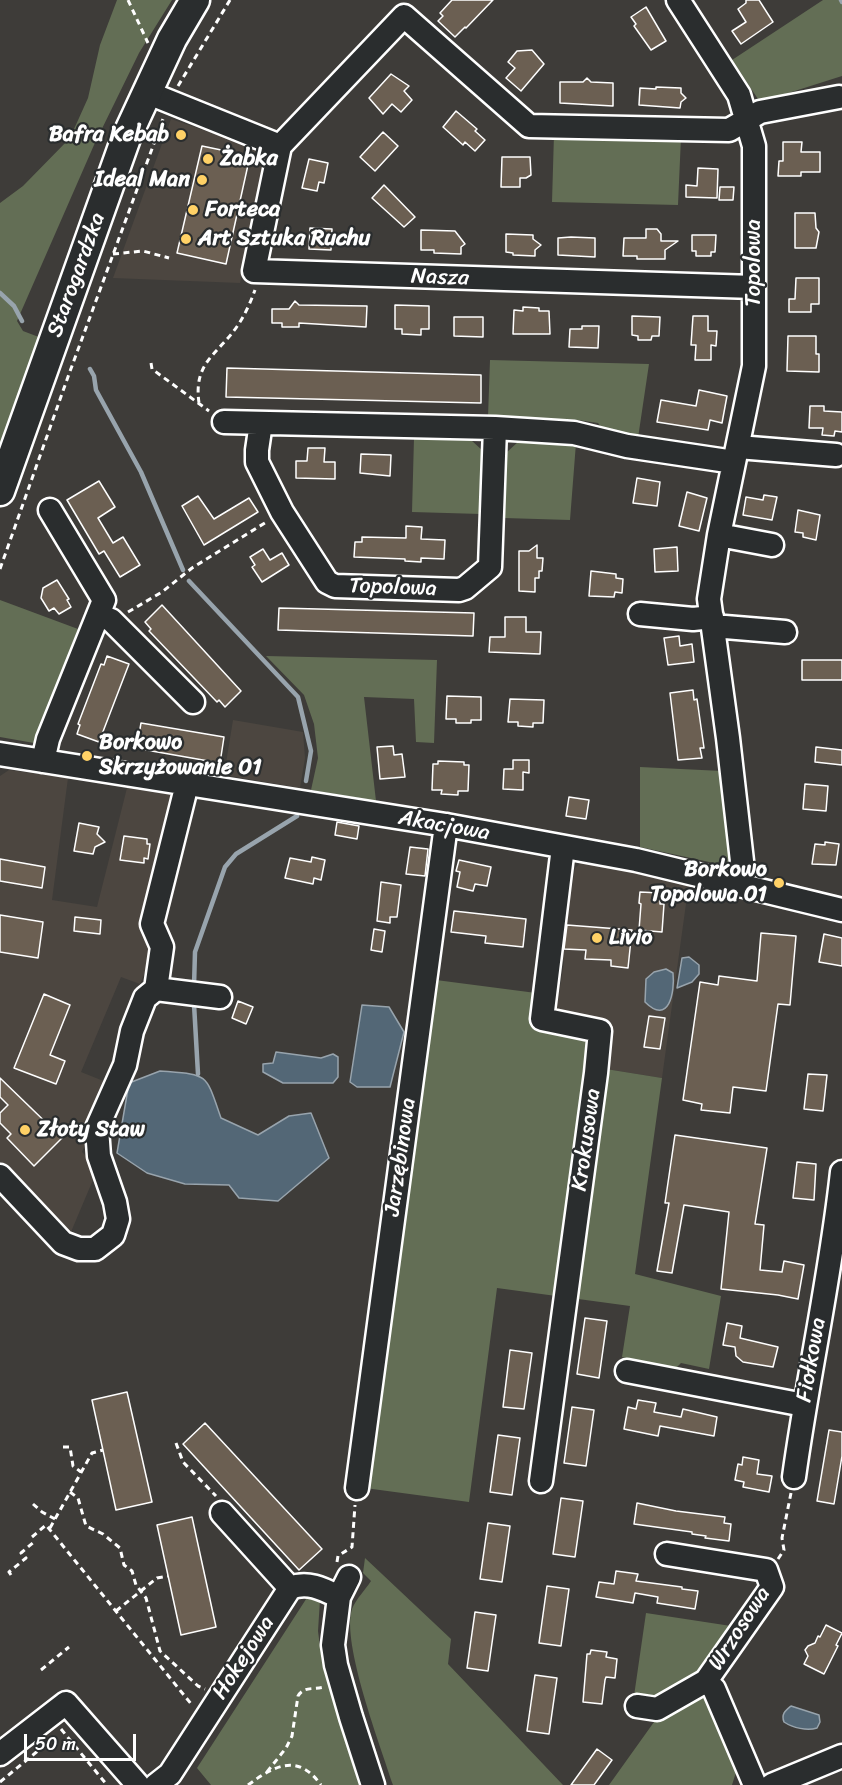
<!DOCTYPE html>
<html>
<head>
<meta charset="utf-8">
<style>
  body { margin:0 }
  #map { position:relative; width:842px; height:1785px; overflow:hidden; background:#3e3c39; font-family:Sriracha,sans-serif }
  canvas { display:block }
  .scale { position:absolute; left:24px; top:1734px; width:112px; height:27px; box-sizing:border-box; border:3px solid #fff; border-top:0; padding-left:8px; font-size:18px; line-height:21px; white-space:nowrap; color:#fff; -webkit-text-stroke:4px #2a2d2e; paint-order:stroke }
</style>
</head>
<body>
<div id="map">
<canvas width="842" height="1785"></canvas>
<div class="scale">50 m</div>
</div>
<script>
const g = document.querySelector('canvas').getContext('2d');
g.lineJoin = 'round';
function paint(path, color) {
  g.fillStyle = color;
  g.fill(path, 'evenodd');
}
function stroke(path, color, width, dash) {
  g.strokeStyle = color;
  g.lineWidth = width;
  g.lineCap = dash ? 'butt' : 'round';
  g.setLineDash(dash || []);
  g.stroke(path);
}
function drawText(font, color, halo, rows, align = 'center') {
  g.font = font + ' Sriracha,sans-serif';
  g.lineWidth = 4.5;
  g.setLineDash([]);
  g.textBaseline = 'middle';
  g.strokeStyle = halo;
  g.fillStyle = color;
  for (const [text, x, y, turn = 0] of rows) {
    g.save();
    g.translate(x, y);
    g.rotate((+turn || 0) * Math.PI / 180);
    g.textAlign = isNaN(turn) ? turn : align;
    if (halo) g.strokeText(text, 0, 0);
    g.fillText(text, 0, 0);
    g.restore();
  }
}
paint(new Path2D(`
  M171,119l88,30 7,15 -26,119 -127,-5z
  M233,720l70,12 2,26 -5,30 -76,-13z
  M9,770l59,8 -16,122 45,7 30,-119 48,7 -31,120 22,6 -26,63 -19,-7 -40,95 30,12 -29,68 16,16 -30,71 -68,-73v-390z
  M584,860l105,22 -27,196 -56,-9 -50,-56 8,-51 -7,-15 6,-43 8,-11 4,-25z`), '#4c4640');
paint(new Path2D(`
  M117,0h55l-33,53 -45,92 -77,176 6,10 21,8 -44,123v-259l23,-17 47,-48 18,-40 12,-53z
  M823,0h19v76l-82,26 -28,-42z
  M554,134l127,3 -3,68 -126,-3z
  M490,360l159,4 -11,74 -32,-5 -8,-10 -20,-3 -90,-3z
  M414,438l57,2 12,11 -2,63 -69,-2z
  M519,441l57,2 -6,77 -66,-2 2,-65z
  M0,600l78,29 -44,114 -34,-6z
  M266,656l171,4 -3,83 -18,-1 -2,-43 -50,-2 12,104 -65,-11 7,-32 -4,-34 -10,-29z
  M640,767l82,4 11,88 -10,6 -83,-18z
  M436,980l100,13 20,20 56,11 -6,45 56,9 -27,196 86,22 -12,73 -28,-6 -7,7 -52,-13 8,-51 -133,-18 -28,214 -104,-14z
  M365,1558l86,81 -3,25 115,121h-170c-12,-38 -52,-142 -41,-176 4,-10 13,-19 19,-28l-8,-8z
  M310,1593l10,7 -2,31 4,31 37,123h-148l-14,-17z
  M646,1613l85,13 -36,52 -34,22 -27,-4z
  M691,1696l17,3 29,70 -5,16h-123l45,-63z`), '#636e55');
const water = new Path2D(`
  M689,957l10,8v9l-7,8 -15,6 5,-30z
  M666,969l7,4c2,19 -4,53 -28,29l1,-23 8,-7z
  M362,1005l27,2 15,25 -14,55h-33l-7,-5z
  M276,1052l45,6 12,-4 5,3v20l-5,6h-50l-20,-11v-8l10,-1z
  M160,1071c49,4 45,1 61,47l37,17 31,-19 22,-3 18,45 -51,43 -39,-3 -10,-13 -44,-1 -38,-11 -30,-20 12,-70z
  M791,1706l28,9 1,7 -3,6c-10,3 -24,0 -33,-6 -3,-8 1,-11 7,-16z`);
paint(water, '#536776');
stroke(water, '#98a4ad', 1.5);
stroke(new Path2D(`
  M841,0l1,2
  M0,293l14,13 8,15
  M90,369l4,7 2,14 45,82 42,98
  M189,581l109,116 13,54 -5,30
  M194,986l1,-34 30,-85 11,-13 61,-38
  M194,1004l4,70`), '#98a4ad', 4.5);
const building = new Path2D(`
  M452,0h41l-27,28 -1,-1 -10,10 -17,-16 5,-5 -3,-3z
  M746,0h13l14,22 -32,22 -9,-13 14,-9 -8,-13 8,-6z
  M646,7l20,34 -15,9 -17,-24 2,-2 -5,-7z
  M532,50l12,14 -23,27 -15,-13 9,-10 -7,-6 9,-11z
  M391,74l18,12 -5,5 8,9 -11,12 -9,-8 -9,10 -14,-16z
  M587,78l4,4 22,1v23l-53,-3v-21h23z
  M656,87l25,1v5l5,5 -5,4 -1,6 -41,-3 1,-17 16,1z
  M456,111l21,18 -2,2 10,9 -10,11 -10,-9 -2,3 -20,-18z
  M383,132l15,14 -23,25 -15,-14z
  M783,142h19l-1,10h19v20h-19v4h-23l1,-15h4z
  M202,146l48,10 -24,108 -49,-11z
  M502,157h28l1,18 -5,3h-6v9h-19z
  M309,159l19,4 -4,20 -5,-1 -2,9 -15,-3z
  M698,168l20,1 -1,29 -31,-1v-12l11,1z
  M384,185l31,32 -11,10 -32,-29z
  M720,187h14l-1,13h-14z
  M795,213h20l1,15 3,4 -3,16h-21z
  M310,228l22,1 -1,21 -22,-1z
  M646,229h11l4,5v7h17l-13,9v9h-28v-3h-14l1,-18h22z
  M421,230l34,1 10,13 -4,3v7l-27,-1v-3h-13z
  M506,234l27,1v4l8,6 -6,5v6l-22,-1v-2l-7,-1z
  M692,235h24l-1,17h-4v4h-15v-5h-4z
  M571,237l24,1v19l-37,-2v-17z
  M796,278h23v26h-8v8h-22v-13h6z
  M295,301l4,4 68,1 -1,21 -67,-4v4h-17v-4h-10v-14h17z
  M395,305l34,1v23h-8v6l-19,-1v-5h-7z
  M523,307l16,1v3h10l1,23h-37l1,-24 9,1z
  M632,316l28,1 -1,19h-7l-1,4h-13v-4l-6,-1z
  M693,316h15v15h9l-1,15 -5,-1v15h-16l1,-15h-5z
  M454,317h29v20l-29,-1z
  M582,326h17l-1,22 -29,-1 1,-18h12z
  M788,336h28v18h3v18l-32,-1z
  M227,368l254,7v28l-255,-6z
  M699,390l28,6 -5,27 -12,-3 -2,10 -51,-8 4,-22 35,6z
  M810,406h14v5l18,1v20l-7,-1 -1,5 -12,-1 1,-7h-14z
  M308,448h17l-1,14h11v17l-39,-1v-17h11z
  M361,454l30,1 -1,21 -30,-3z
  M637,478l23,4 -3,24 -24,-3z
  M99,481l16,26 -17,11 15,25 10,-6 17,28 -20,12 -16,-26 -5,3 -32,-54z
  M687,492l20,6 -8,33 -20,-5z
  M764,495l13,2 -5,23 -29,-5 3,-18 17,3z
  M198,496l16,23 35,-21 9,14 -54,33 -22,-39z
  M798,510l22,5 -4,25 -13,-3v-4l-8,-1z
  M406,526l16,1 -1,12 24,1 -1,19 -23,-1v4l-16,-1v-2l-51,-2 1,-15h7v-5l44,1z
  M537,545v13h6l-1,13h-3v7h-4v14l-16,-1v-40h10z
  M677,547l1,24 -23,1 -1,-23z
  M263,549l7,11 12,-7 7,12 -27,17 -10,-15 3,-2 -5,-8z
  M591,571l25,3v4l7,1 -1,14 -7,-1 -1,5 -25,-1z
  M57,580l12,19 -2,1 4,7 -12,7 -5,-6 -5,3 -8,-13 2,-10z
  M162,605l79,86 -16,16 -6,-7 -2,2 -68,-71 2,-2 -6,-7z
  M279,608l195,5 -1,23 -195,-6z
  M505,617h21v15h15l-1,22 -51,-2 1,-15h15z
  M679,636l1,10 12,-2 2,18 -26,3 -4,-27z
  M107,656l22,8 -30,78 -22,-8 3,-9 -2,-1 23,-60 3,1z
  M802,660h40v20h-40z
  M693,690l1,10 3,-1 7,49h-4l2,10 -24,2 -8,-67z
  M447,696l34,1v23h-10v3h-15v-4h-10z
  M510,699l34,1 -1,23h-10v4l-15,-1v-4h-10z
  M141,723l83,14 -4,26 -74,-13 1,-3 -10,-1z
  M393,746l1,9 8,-1 3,23 -25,2 -3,-32z
  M816,747l26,3v15l-27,-3z
  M513,760h16v13l-6,-1v18l-20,-1 1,-20h9z
  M438,761l26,1v3h5l-1,26h-10v4l-17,-1 1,-4h-10l1,-26h5z
  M805,784l23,2 -2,25 -23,-2z
  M569,797l20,3 -3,19 -20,-3z
  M337,822l22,4 -2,13 -22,-4z
  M79,823l20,4 -2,7 8,8 -10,5 -2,7 -19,-3z
  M124,836l23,3v5h3l-2,15 -4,-1v5l-24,-3z
  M825,842l14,2 -3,21 -24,-1 3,-20 10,1z
  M410,847l18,2 -3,27 -19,-2z
  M312,857l13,3 -4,20 -7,-2 -1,6 -28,-6 5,-20 21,4z
  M0,859l45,8 -3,21 -42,-7z
  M459,860l32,7 -4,19 -12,-2 -2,7 -16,-4 3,-15 -4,-1z
  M381,882l20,3 -4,32h-7v6l-13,-2z
  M640,892l20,1v11h4l-2,28 -23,-2 2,-26 -2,-1z
  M454,911l72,8 -3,28 -38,-4 1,-7 -35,-4z
  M0,915l43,7 -5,36 -38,-6z
  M75,917l26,3 -1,14 -26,-3z
  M567,925l65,5 -4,38 -17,-2v-6l-26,-1 1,-9 -22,-1z
  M374,929l11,2 -3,21 -11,-2z
  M761,933l35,3 -6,69 -12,-1 -12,87 -33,-4 -3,26 -29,-3 1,-6 -19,-4 17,-118 18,3 1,-9 38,5z
  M824,934l18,4v28l-23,-4z
  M44,994l26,11 -20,50 15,6 -9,23 -42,-16z
  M238,1001l15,6 -7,17 -14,-6z
  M649,1016l16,2 -5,31 -16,-2z
  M808,1074l19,1 -4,36 -19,-2z
  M0,1078l62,60 -28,28 -27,-28 4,-4 -11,-11v-10l8,-8 -8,-8z
  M675,1135l92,13 -12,76 9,1 -4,45 22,2 2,-11 20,4 -6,34 -20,-4 -57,-6 8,-77 -45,-7 -12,68 -15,-2 12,-68h-4z
  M797,1162l19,2 -2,36 -21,-2z
  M585,1318l22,3 -8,57 -22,-4z
  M727,1323l15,3 -2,12 38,9 -5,20 -30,-5 -7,-6 -1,-9 -12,-2z
  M510,1350l22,3 -8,56 -21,-2z
  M127,1392l25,110 -36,8 -24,-110z
  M638,1400l18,3 -2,9 27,5 2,-8 34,8 -3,19 -54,-10 -2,10 -34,-7 4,-22 8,2z
  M572,1407l22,3 -8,56 -22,-3z
  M205,1423l117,126 -23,21 -116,-126z
  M829,1430l13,2v24l-8,48 -17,-3z
  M498,1435l22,3 -8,57 -22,-3z
  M743,1457l16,3 -2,14 15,2 -3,16 -26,-5 1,-5 -9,-2 3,-16 4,1z
  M561,1498l22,3 -8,56 -22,-3z
  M637,1503l39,8 49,6 -1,6 7,1 -2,17 -24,-3 1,-2 -14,-2v-2l-58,-8z
  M192,1517l24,110 -35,8 -24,-110z
  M488,1523l22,3 -8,56 -22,-3z
  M616,1571l22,3 -2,7 46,6v2l16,2 -3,18 -38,-6 1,-6 -23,-4 -2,10 -37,-6 3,-15 15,2z
  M547,1586l22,3 -8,57 -22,-3z
  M475,1612l21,3 -8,56 -21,-3z
  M826,1625l16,8 -6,12 2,1 -14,28 -20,-10 4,-8 -3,-6 3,-4 7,-3 3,-7 2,1z
  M591,1650l16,2 -1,5 11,2 -2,19 -9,-1 -1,3 -3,24 -19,-2 4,-48h3z
  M535,1675l22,3 -8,56 -22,-3z
  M597,1749l15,11 -18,25h-23z`);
paint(building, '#6b5f52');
stroke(building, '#fff', 1.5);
const minor = new Path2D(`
  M678,0l61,95 15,51v220l-35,169 -10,64 19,139 14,123 -4,22
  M146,92l134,54
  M754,287l-500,-16 26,-125 124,-130 125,110 200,4 31,-18 79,-15
  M224,422l271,6 79,5 53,13 107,16
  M261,423l-4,27v12l25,50 45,70 8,4 124,4 6,-2 25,-21 5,-139
  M738,447l98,8
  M719,535l53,10
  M640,614l53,5 19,-2
  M98,615l13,5 82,82
  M713,626l72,6
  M0,754l446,71 190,35 206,50
  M43,761l5,-22 56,-139 -54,-90
  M156,989l64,8
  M0,1176l63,67 16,6h16l18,-14 5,-16 -3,-17 -16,-46 -2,-28 28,-63 7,-34 13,-33 11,-9 6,-42 -10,-23 35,-140
  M627,1371l177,34
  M794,1477c14,-102 37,-202 48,-305
  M541,1481l55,-408 4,-42 -58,-12 21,-172
  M357,1488l89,-663
  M222,1513l68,75
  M349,1577l-10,20 -6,48 3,20 15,52 22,68
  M706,1681l8,8 41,96
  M637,1706l20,3 49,-28 66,-94 -6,-17 -99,-16
  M0,1754l66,-51 72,82
  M156,1785l14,-11 120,-186c18,-7 33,1 49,9
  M772,1785l70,-29`);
const major = new Path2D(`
  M0,491l126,-353 46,-99 23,-39`);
stroke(minor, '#fff', 27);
stroke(major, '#fff', 33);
stroke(new Path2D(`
  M128,0l20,43
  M178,86l52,-86
  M113,254l30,-3 26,7
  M151,363l1,6 57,42
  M199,403c-6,-42 20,-49 39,-78 7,-10 13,-24 17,-35
  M0,569l69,-195 94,-255
  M128,612l34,-20 30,-24 76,-47
  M176,1443l7,19 33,34
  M63,1447h7l3,19 8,6
  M70,1492l8,6 8,28 17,8 17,14 4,17 8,6 4,14 10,13 14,53 38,35 7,3
  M33,1504l9,8 13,7
  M50,1528l42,-75 11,-3
  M32,1537l14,-12 146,180
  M778,1559l6,-9 -2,-12 9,-45
  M337,1562l1,-6 14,-9 3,-42
  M11,1575l-2,-3 17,-14 -5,-5 14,-12
  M116,1611l41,-33 11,-2
  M41,1670l28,-23
  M61,1729l46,56
  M267,1772l19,-24 6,-12 6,-40c6,-10 15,-6 26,-9
  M0,1782l45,-37
  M248,1785c27,-20 50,-32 73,0`), '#fff', 3, [6, 4.5]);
stroke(minor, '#2a2d2e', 22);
stroke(major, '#2a2d2e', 28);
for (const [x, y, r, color] of [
  [181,135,6,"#ffd166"],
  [208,159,6,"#ffd166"],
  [202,180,6,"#ffd166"],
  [193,210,6,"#ffd166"],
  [186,239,6,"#ffd166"],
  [87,756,6,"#ffd166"],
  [779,883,6,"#ffd166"],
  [597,938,6,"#ffd166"],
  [25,1130,6,"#ffd166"]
]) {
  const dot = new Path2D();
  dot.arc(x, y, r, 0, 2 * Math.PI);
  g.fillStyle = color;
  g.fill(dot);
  stroke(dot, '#2a2d2e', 2);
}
drawText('bold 22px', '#fff', '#2a2d2e', [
  ["Bafra Kebab",169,135,"right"],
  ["Żabka",220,159],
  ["Ideal Man",190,180,"right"],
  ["Forteca",205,210],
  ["Art Sztuka Ruchu",198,239],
  ["Borkowo",99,743],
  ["Skrzyżowanie 01",99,768],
  ["Borkowo",767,870,"right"],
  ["Topolowa 01",767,895,"right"],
  ["Livio",609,938],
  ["Złoty Staw",37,1130]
], 'left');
drawText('22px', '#fff', '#2a2d2e', [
  ["Topolowa",754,263,-90],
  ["Starogardzka",77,275,-70],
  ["Nasza",440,278,2],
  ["Topolowa",393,588,2],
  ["Akacjowa",444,826,10],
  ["Krokusowa",587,1140,-82],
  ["Jarzębinowa",401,1157,-82],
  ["Fiołkowa",812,1360,-80],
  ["Wrzosowa",740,1629,-57],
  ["Hokejowa",244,1658,-57]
]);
</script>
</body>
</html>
